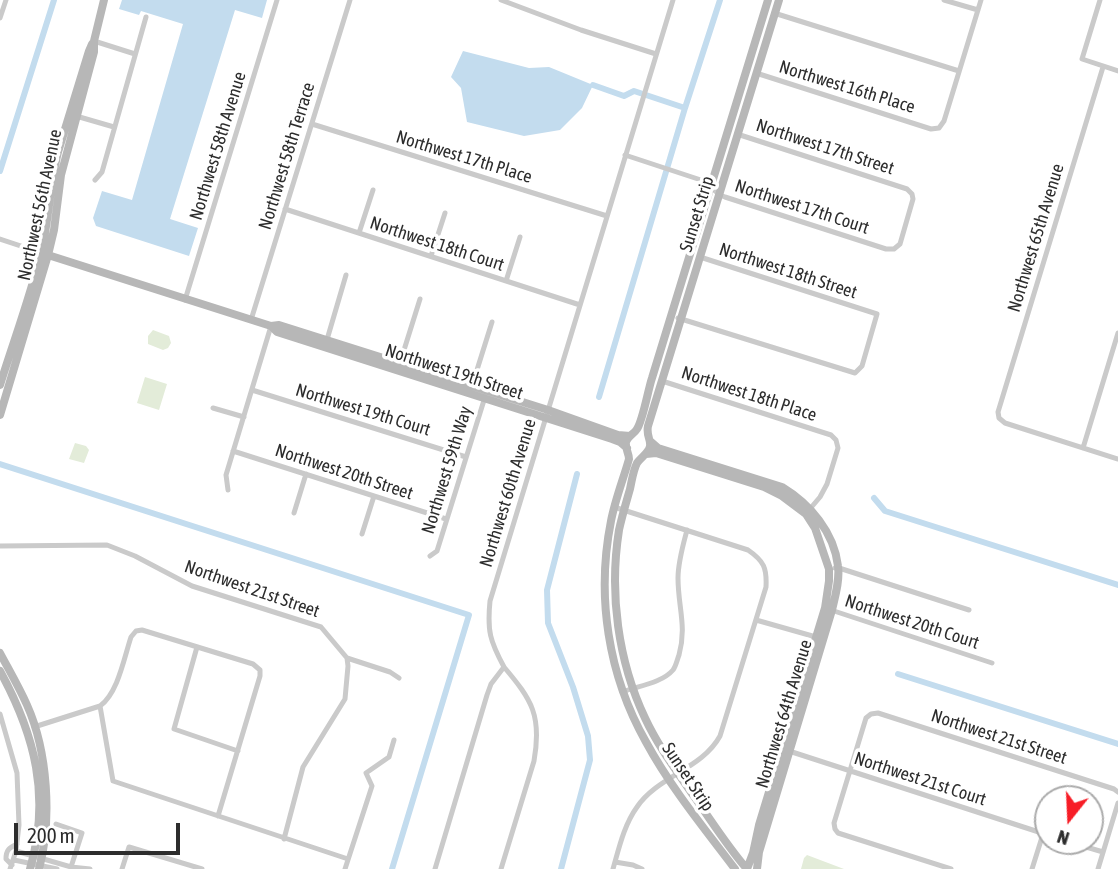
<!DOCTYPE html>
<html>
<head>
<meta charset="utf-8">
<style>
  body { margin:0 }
  #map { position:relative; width:1118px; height:869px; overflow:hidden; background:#fff; font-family:"Asap Condensed",sans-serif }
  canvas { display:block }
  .north { position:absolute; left:1034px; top:785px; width:70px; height:70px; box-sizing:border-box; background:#fff; border:2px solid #ababab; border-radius:50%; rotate:198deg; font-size:19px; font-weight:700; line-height:28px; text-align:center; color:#2d2d2d }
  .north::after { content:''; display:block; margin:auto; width:24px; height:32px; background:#f71d26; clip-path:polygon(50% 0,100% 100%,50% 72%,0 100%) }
  .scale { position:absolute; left:14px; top:823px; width:166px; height:32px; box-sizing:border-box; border:4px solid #2d2d2d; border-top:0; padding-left:9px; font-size:21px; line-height:24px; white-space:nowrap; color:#2d2d2d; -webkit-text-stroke:5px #fff; paint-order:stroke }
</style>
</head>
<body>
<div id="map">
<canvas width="1118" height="869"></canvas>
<div class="north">N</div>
<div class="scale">200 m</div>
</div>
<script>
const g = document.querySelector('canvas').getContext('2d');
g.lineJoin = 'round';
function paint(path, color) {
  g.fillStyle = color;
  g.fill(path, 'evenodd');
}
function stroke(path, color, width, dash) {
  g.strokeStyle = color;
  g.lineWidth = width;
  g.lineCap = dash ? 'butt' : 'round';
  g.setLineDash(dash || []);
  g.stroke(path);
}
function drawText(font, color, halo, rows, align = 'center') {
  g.font = font + ' "Asap Condensed",sans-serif';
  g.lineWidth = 7;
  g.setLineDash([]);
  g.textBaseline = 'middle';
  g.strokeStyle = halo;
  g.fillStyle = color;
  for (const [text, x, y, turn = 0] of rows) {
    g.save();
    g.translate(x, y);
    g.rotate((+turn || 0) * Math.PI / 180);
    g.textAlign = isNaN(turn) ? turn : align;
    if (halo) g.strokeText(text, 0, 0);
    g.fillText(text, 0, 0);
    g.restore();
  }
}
paint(new Path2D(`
  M153,330l16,6 2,7 -3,5 -5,2 -15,-6v-8z
  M145,377l22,7 -8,26 -22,-7z
  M75,443l11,3 3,4 -5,13 -15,-4z
  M807,855l37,14h-43l3,-11z`), '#e3ecd9');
paint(new Path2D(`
  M122,0h145l-5,18 -27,-8 -65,209 28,9 -9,28 -93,-30 -3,-8 9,-27 30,9 51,-176 -42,-13 -2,4 -20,-6z
  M463,51l66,17 20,-1 44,18 -11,23 -22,22 -36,6 -57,-14 -6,-34 -10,-11z`), '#c3dcee');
stroke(new Path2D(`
  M593,85l31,11 10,-5 51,17
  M0,171l54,-171
  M599,397l86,-289 35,-108
  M0,464l469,151 -77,254
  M874,498l11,13 233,74
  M898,674l220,70
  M561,869l29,-109 -2,-24 -15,-49 -25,-64 -1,-33 30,-116`), '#c3dcee', 6);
stroke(new Path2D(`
  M501,0l80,30 75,24
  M944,0l34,10
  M1100,0l-18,59 36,12
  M774,13l185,58
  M0,18l6,-18
  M94,41l41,13
  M1103,67l-105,345 1,6 6,5 113,36
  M756,73l175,56 8,-1 5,-7 37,-121
  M76,116l38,11
  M312,124l295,92
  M625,155l79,26 16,14 5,2 161,52h8l6,-5 13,-45 -1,-5 -5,-5 -170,-55
  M95,180l7,-8 44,-155
  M285,209l295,96
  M359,233l14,-43
  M0,239l42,14
  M431,256l14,-43
  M506,281l14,-44
  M185,300l92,-300
  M678,318l177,55 7,-7 15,-52 -177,-57
  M251,320l99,-320
  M326,343l20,-68
  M399,366l21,-67
  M662,381l169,54 5,5 2,8 -11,36 -7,13 -11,13
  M471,389l21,-67
  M252,390l214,67
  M213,408l31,9
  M1083,448l35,-115
  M233,451l213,68
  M228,490l-2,-15 45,-149
  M294,513l12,-39
  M362,534l12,-38
  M0,546l107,-1 28,11 57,30 129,41 26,31 43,14 9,6
  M430,556l7,-5 48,-154
  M835,568h4l130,42
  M831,610l161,53
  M756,620l60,17
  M197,647l-23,82 64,22
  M622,692c16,-6 40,-9 51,-22 3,-4 4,-10 6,-15 8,-29 -1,-48 -1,-77 0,-16 5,-33 9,-48
  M100,706l13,75 235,78
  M0,714l17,59 2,52 -3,26 -6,18
  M34,727l66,-21c18,-13 24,-48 31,-69l5,-6 6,-1 111,34 7,6v6l-42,140
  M789,751l259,84
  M56,824l26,9 -11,34
  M284,839l19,-72 42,-68 3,-33 -1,-8
  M1066,841l37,11
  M16,851l55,16 19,2
  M14,860l43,9
  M615,862l18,3 9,4
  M12,865l-6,-6c0,-9 3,-11 11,-15
  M122,869l7,-22 73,22
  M345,869l27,-83 -6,-13 23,-16 5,-17
  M435,869l52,-174 4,-11 13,-17c-14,-26 -17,-36 -14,-66l183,-601
  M501,869l33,-108c8,-45 -2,-61 -30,-94
  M613,869c6,-21 11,-44 24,-62 21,-31 65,-38 83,-71l46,-149c1,-19 -2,-26 -18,-37l-134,-43
  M951,869l-113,-36 -3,-4 -1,-6 32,-105 5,-4 7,-1 236,76 4,3
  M1032,869l11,-35
  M1098,869l20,-66`), '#cacaca', 5);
stroke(new Path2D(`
  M48,255l223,71 6,6 335,107 8,3 7,6
  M271,326l8,-1 269,85 70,25 12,1
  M0,385c14,-45 31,-90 42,-136 7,-32 8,-65 16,-97l31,-101 3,-7
  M0,415l48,-160 6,-25 7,-55 33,-123v-11l10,-41
  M650,441l8,7 124,39c28,17 52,45 56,79 2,14 -3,31 -6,44l-73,242 -2,17
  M646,454l10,-1 108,34 18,9 24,18 9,14 14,41v12l-4,27 -66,217 -6,28 -6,16
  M0,653c9,17 19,34 27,52 21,47 25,115 12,164
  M0,671c35,64 51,126 30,198
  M735,869c-31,-41 -64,-81 -89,-127 -38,-67 -50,-146 -35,-221 4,-21 12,-41 18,-62 0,-6 -4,-10 -3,-17 2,-6 8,-8 11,-13 6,-9 11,-39 15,-51l116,-378
  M747,869c-20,-23 -36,-49 -54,-74 -17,-25 -35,-49 -48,-77 -27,-57 -36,-125 -26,-188 3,-14 7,-27 11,-41 2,-9 3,-18 7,-26 4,-6 12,-10 13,-17 1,-7 -4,-10 -2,-20l131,-426`), '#b7b7b7', 8);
drawText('18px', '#2d2d2d', '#fff', [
  ["Northwest 16th Place",847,87,17],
  ["Northwest 58th Avenue",218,146,-73],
  ["Northwest 17th Street",825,147,18],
  ["Northwest 58th Terrace",287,156,-73],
  ["Northwest 17th Place",464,157,17],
  ["Northwest 56th Avenue",40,205,-78],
  ["Northwest 17th Court",802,207,18],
  ["Sunset Strip",697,214,-73],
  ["Northwest 65th Avenue",1036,238,-73],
  ["Northwest 18th Court",437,244,18],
  ["Northwest 18th Street",788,271,18],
  ["Northwest 19th Street",454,372,18],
  ["Northwest 18th Place",749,394,18],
  ["Northwest 19th Court",363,410,17],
  ["Northwest 59th Way",447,470,-73],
  ["Northwest 20th Street",344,472,18],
  ["Northwest 60th Avenue",508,493,-73],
  ["Northwest 21st Street",252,589,19],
  ["Northwest 20th Court",912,622,18],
  ["Northwest 64th Avenue",784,714,-73],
  ["Northwest 21st Street",999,737,18],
  ["Sunset Strip",688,777,56],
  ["Northwest 21st Court",920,779,18]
]);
</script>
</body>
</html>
